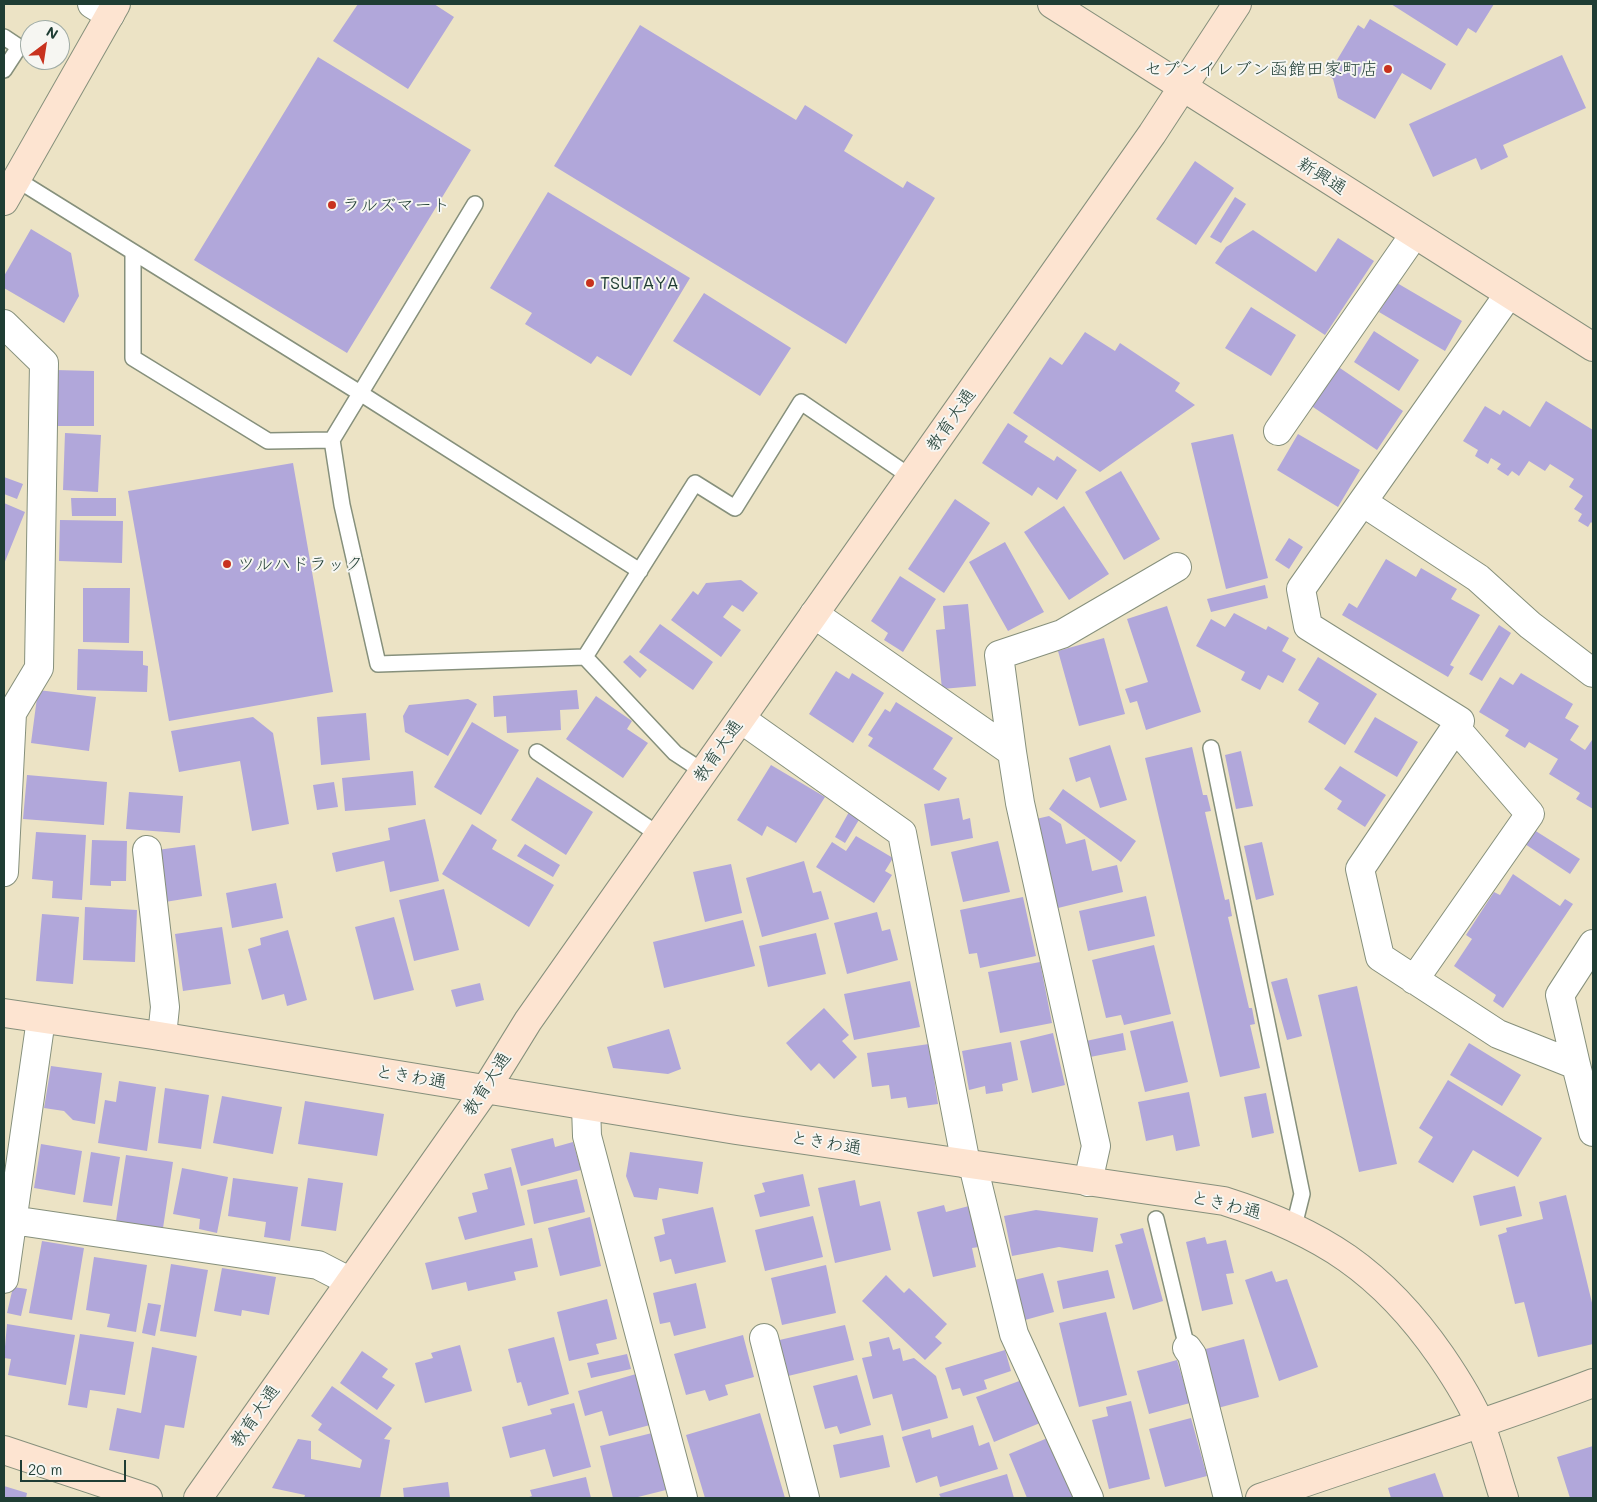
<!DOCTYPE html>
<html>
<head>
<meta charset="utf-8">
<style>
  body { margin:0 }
  #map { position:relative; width:1597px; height:1502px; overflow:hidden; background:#ece3c5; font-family:Mali,sans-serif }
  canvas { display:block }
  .frame { position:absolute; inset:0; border:5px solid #1f3d34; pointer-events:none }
  .north { position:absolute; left:20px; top:20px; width:50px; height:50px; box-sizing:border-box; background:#f6f6f2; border:1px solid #a0aca6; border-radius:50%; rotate:31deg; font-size:14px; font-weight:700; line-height:20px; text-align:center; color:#1f3d34 }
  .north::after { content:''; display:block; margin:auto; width:18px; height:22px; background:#c8321e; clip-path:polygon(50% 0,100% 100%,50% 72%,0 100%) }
  .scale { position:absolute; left:20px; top:1460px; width:106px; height:22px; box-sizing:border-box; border:2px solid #1f3d34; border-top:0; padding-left:6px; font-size:15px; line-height:18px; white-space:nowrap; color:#1f3d34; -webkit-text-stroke:4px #f6f6f2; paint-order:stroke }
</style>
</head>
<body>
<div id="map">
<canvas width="1597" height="1502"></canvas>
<div class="frame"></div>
<div class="north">N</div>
<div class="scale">20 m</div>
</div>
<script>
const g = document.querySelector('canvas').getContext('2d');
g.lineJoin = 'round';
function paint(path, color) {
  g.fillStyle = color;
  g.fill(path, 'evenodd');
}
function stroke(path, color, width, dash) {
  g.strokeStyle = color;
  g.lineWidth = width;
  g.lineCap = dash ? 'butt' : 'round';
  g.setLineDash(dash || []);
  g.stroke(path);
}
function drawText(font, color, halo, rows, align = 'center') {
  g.font = font + ' Mali,"Klee One",sans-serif';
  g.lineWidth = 4;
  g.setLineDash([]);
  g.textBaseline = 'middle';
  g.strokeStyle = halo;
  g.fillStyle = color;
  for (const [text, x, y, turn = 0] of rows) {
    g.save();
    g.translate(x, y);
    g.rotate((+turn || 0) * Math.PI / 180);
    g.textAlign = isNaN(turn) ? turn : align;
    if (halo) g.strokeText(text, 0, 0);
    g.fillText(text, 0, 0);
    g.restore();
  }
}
paint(new Path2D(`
  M358,4h76l20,13 -46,72 -75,-48z
  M1391,4h103l-18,29 -8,-5 -11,18z
  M1370,19l76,45 -15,26 -29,-17 -27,46 -37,-21 -5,-19 -5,-4 30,-50 6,4z
  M640,25l156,95 9,-15 48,30 -9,16 59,37 4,-7 28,17 -89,146 -292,-178z
  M1562,55l24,53 -83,37 5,12 -27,13 -5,-12 -43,19 -24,-53z
  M318,57l153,93 -124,203 -153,-93z
  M1195,161l39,27 -38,57 -40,-26z
  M548,192l142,86 -59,98 -34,-20 -6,8 -66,-40 7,-11 -42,-25z
  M1235,197l11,7 -25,39 -11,-6z
  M31,229l40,24 8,43 -15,27 -60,-35v-12z
  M1253,230l63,42 22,-34 36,23 -49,74 -110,-72 11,-16z
  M1397,283l65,38 -17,30 -66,-39z
  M704,293l87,55 -31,48 -87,-55z
  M1251,307l45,28 -25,41 -46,-28z
  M1374,331l45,29 -20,31 -45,-29z
  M1085,332l30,19 5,-8 60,40 -5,8 20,14 -95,67 -87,-59 37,-56 12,8z
  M1337,366l66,45 -26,39 -67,-45z
  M55,370l39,1v55h-39z
  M1546,401l47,29v94l-2,-2 -3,5 -10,-6 4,-7 -8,-5 9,-13 -14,-9 5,-8 -24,-15 -5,7 -16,-10 -10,15 -7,-5 -4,5 -11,-7 4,-5 -10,-6 -3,6 -13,-8 3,-6 -15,-9 22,-35 15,9 3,-5 27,17z
  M1008,423l20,13 -4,6 30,19 3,-5 20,14 -20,30 -19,-13 -6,9 -50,-33z
  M65,433l36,2 -3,57 -35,-2z
  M1233,434l35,144 -42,11 -35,-146z
  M1298,434l62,36 -22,37 -61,-37z
  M293,463l40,229 -164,29 -41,-230z
  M1121,471l39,68 -36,21 -39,-68z
  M4,477l19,7 -6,15 -13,-5z
  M71,498h45v18h-44z
  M955,499l35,24 -46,70 -36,-24z
  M4,503l21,9 -21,52z
  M1064,506l45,68 -40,26 -45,-68z
  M60,520l63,1 -1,42 -63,-2z
  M1289,538l14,9 -14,22 -14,-9z
  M1005,542l39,70 -36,19 -39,-69z
  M1386,559l30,18 5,-9 36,21 -6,10 29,16 -30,50 4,2 -6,10 -106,-62 7,-12 8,5z
  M900,576l36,23 -33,53 -19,-12 4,-7 -17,-12z
  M741,580l17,13 -15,19 -11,-7 -9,12 18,13 -20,27 -50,-37 22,-29 5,4 8,-12z
  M1265,585l3,13 -57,14 -4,-13z
  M83,588h47l-1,55 -46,-1z
  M968,604l8,82 -34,3 -6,-59 9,-1 -2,-23z
  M1167,606l34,106 -55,18 -9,-29 -7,2 -5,-14 23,-7 -21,-63z
  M1234,613l32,17 2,-4 21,12 -7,13 14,8 -13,24 -15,-8 -8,15 -19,-10 4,-8 -49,-26 15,-27 14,8z
  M660,624l53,38 -20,28 -54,-38z
  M1499,625l12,8 -29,48 -13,-7z
  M1104,638l21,76 -46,12 -21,-75z
  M78,649l65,2v14l5,1 -1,26 -70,-2z
  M630,655l17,15 -7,8 -17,-16z
  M1318,657l59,37 -32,51 -37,-23 11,-19 -21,-13z
  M836,671l13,8 3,-6 32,20 -31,50 -44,-29z
  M1521,673l52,31 -8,14 14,8 -9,14 15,10 7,-10 1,1v68l-17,-10 4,-6 -31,-19 9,-15 -29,-17 -4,6 -20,-12 4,-6 -30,-18 21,-35 13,8z
  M38,690l58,7 -7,54 -58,-8z
  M577,690l2,19 -19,1 1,20 -54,3 -1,-17 -12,1 -1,-21z
  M596,696l36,25 -5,8 21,14 -25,35 -57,-39z
  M468,699l9,5 -29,52 -43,-24 -2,-16 6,-11z
  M896,702l57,36 -20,31 14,9 -8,13 -71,-45 5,-8 -5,-3 17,-26 5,3z
  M366,713l4,47 -49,5 -4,-48z
  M253,717l20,16 16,91 -37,7 -12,-70 -61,11 -8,-41z
  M1375,717l43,25 -21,35 -43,-25z
  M472,722l47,28 -38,65 -47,-28z
  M1110,745l17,55 -27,8 -10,-31 -14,5 -7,-24z
  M1192,747l11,48h4l4,16 -6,1 20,88 4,-1 3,17 -4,1 21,91h3l3,16 -5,1 10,43 -40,9 -75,-319z
  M1241,751l12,55 -17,3 -11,-54z
  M771,765l54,32 -29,46 -29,-17 -5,10 -25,-16z
  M1340,766l46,29 -21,32 -28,-18 5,-8 -18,-12z
  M413,771l3,34 -71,6 -3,-33z
  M27,775l80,7 -3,43 -81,-6z
  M537,777l56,35 -27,43 -55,-35z
  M334,782l4,25 -21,3 -4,-25z
  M1063,789l73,52 -15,21 -72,-53z
  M129,792l54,4 -3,37 -54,-4z
  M959,798l4,22 7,-2 3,20 -42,8 -7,-42z
  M849,812l11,6 -15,25 -10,-6z
  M1049,816l12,8 5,20 19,-5 7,32 25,-6 6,27 -65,16 -22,-89z
  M425,819l14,62 -49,11 -6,-31 -48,11 -4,-19 58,-13 -2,-12z
  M472,824l25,16 -5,9 62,36 -25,42 -87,-53z
  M1531,828l49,31 -10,15 -48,-32z
  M36,832l50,3 -4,65 -30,-2 1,-17 -21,-2z
  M856,836l37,22 -8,13 7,4 -18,28 -58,-36 16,-25 14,9z
  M92,840l35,1 -1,40h-15v5l-21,-1z
  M998,841l12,51 -47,10 -12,-50z
  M1262,842l12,53 -18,5 -12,-54z
  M525,844l35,21 -7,12 -36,-21z
  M195,845l7,51 -37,6 -8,-52z
  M804,861l9,32 8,-2 8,28 -67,18 -16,-59z
  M731,864l11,49 -37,9 -12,-50z
  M1513,874l47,32 5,-7 8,5 -70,104 -10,-7 3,-6 -42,-29 18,-27 -6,-4 28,-43 6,3z
  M276,883l7,35 -51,10 -6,-35z
  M444,889l15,61 -45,11 -15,-61z
  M1146,896l9,40 -67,15 -9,-40z
  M1023,897l13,59 -56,12 -3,-15 -8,1 -9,-44z
  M85,907l52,3 -2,52 -52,-2z
  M877,912l5,19 8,-2 8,31 -51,14 -13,-51z
  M42,914l37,3 -6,67 -37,-3z
  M394,917l20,73 -40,10 -19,-73z
  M743,920l12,46 -91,22 -11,-46z
  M222,927l9,57 -48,7 -8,-57z
  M288,930l19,70 -20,6 -3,-12 -22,6 -14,-51 13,-4 -1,-7z
  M816,933l10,41 -58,13 -9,-41z
  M1154,945l17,69 -47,11 -3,-10 -15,3 -14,-58z
  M1040,962l12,61 -52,10 -12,-61z
  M1287,978l15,58 -15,4 -16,-58z
  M910,981l10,46 -66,13 -10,-46z
  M480,983l4,17 -28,7 -5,-17z
  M1357,986l40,178 -38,8 -41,-177z
  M824,1008l25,27 -7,6 15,16 -23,22 -15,-16 -8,8 -25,-28z
  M1173,1021l15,61 -43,10 -15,-61z
  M669,1029l12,40 -13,5 -55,-6 -6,-21z
  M1053,1033l12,52 -33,8 -12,-52z
  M1123,1033l3,17 -36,7 -4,-16z
  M1011,1042l7,38 -16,4 1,7 -17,3 -1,-8 -16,4 -7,-39z
  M1469,1043l52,32 -19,31 -52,-31z
  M929,1044l9,60 -30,4 -2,-11 -15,2 -2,-14 -17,2 -5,-34z
  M51,1066l51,7 -7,51 -22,-4 -9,-9 -20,-3z
  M1448,1080l94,58 -24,39 -45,-27 -20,33 -35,-21 15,-25 -14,-9z
  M119,1081l37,6 -9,64 -49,-8 7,-43 11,2z
  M165,1088l44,7 -8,54 -43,-6z
  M1189,1092l11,54 -24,5 -3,-16 -27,6 -8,-39z
  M1266,1093l8,40 -22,5 -8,-41z
  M222,1096l60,11 -9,47 -60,-11z
  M305,1101l79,13 -7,42 -79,-12z
  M553,1138l2,9 18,-5 8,28 -60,16 -10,-37z
  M41,1144l41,7 -7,44 -41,-7z
  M91,1152l29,5 -8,49 -29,-4z
  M630,1152l73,10 -5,32 -39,-6 -2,12 -23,-3 -8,-21z
  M126,1155l47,7 -10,66 -47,-7z
  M511,1167l14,58 -60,15 -7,-23 19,-5 -5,-19 16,-4 -4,-15z
  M182,1168l46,9 -11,56 -18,-4 1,-10 -27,-5z
  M803,1174l7,32 -50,11 -6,-22 11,-3 -3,-9z
  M233,1178l65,9 -8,54 -26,-4 2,-15 -38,-6z
  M308,1178l35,5 -7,48 -35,-5z
  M577,1179l8,33 -51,12 -7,-34z
  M855,1180l5,26 20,-5 11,49 -56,13 -17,-75z
  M1515,1186l7,30 -42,10 -7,-30z
  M1566,1195l27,112v37l-55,13 -14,-55 -9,2 -17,-69 9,-3 -1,-4 37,-9 -4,-17z
  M944,1205l2,7 23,-6 10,41 -7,1 4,19 -43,10 -16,-65z
  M713,1207l13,55 -51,12 -4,-15 -11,3 -6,-25 11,-3 -3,-15z
  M1036,1210l62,8 -5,34 -34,-5 -47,9 -8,-40z
  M813,1216l10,41 -58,14 -10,-41z
  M590,1217l11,49 -41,10 -12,-48z
  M1143,1228l20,73 -30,9 -18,-65 8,-2 -3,-9z
  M1205,1237l2,7 19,-4 8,33 -8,1 7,30 -31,7 -16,-69z
  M532,1238l6,29 -24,5 2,8 -48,11 -2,-9 -34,8 -7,-27z
  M42,1241l42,7 -12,72 -43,-7z
  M94,1257l53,8 -11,67 -29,-5 3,-13 -24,-4z
  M171,1264l37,6 -12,67 -36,-6z
  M826,1265l10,48 -54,12 -11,-47z
  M222,1268l54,9 -7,38 -27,-5 -1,6 -27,-5z
  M1108,1270l7,28 -52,11 -6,-28z
  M1272,1271l4,11 11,-3 31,88 -39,14 -34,-101z
  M1043,1273l11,39 -29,8 -11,-40z
  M886,1275l18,18 5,-5 38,36 -12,13 7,6 -17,17 -63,-59z
  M696,1283l10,45 -32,8 -4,-14 -10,2 -7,-31z
  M13,1287l14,2 -6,27 -14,-3z
  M607,1299l10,40 -21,5 3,10 -30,7 -12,-49z
  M148,1303l13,2 -6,31 -13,-3z
  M1106,1312l21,83 -48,12 -20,-84z
  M7,1324l68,11 -9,50 -58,-10 3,-16 -7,-1z
  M845,1325l9,35 -70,17 -9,-36z
  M80,1334l54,8 -9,53 -35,-5 -3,18 -19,-3z
  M743,1335l11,42 -29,8 3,10 -19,6 -4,-11 -19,5 -12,-41z
  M554,1337l15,57 -41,12 -7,-24 -4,1 -9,-34z
  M889,1337l4,13 7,-2 3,13 11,-3 22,18 12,42 -46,13 -10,-37 -19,5 -11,-41 10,-2 -3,-14z
  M1244,1339l15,58 -45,12 -16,-58z
  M460,1345l12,46 -47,12 -10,-40 18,-5 -2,-5z
  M152,1347l45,9 -13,72 -19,-3 -6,34 -50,-9 8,-42 24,5z
  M1005,1350l6,21 -27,9 3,9 -24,7 -3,-8 -8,2 -7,-22z
  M362,1351l26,18 -6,8 13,8 -18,25 -37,-27z
  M627,1354l4,15 -40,9 -4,-15z
  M1177,1360l13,43 -41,11 -12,-43z
  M636,1374l14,51 -41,11 -7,-25 -17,5 -7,-25z
  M857,1375l14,50 -31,9 -3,-8 -12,3 -12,-43z
  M1022,1380l18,43 -46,19 -18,-45z
  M332,1386l60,42 -8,11 6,1 -10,58h-76l1,-3 -33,-7 26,-49 13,2v18l49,9 2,-8 -44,-30 4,-6 -11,-8z
  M1131,1401l19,78 -41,10 -17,-69 16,-4 -2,-9z
  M574,1403l17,64 -38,10 -8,-28 -35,9 -8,-31 50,-13 -2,-5z
  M760,1413l25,85h-80l-19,-63z
  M1191,1418l16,58 -42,11 -16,-58z
  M973,1425l6,21 10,-4 9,27 -58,18 -3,-11 -21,7 -14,-46 28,-8 2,9z
  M652,1433l14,57 -32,8h-21l-13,-52z
  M883,1435l7,32 -50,11 -7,-33z
  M1050,1437l24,61h-47l-18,-44z
  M1593,1446v52h-23l-13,-41z
  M1435,1473l9,25h-53l-3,-10z
  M1007,1474l7,24h-73l-2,-4z
  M586,1477l5,21h-65l6,-2 -2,-6z
  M448,1482l2,16h-46l-1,-10z
  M4,1486l23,7 -1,5h-22z`), '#b1a7da');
const lane = new Path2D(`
  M4,37l15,10 -15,23
  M16,179l344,214 280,178
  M475,204l-143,236 10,65 36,159 207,-7
  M133,252v106l135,83 64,-1
  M1211,748l91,446 -8,32
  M537,752l122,83
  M704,772l-29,-19 -90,-96 110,-174 40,25 66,-106 110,75
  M1156,1219l31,129`);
const street = new Path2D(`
  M92,4l18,11
  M1509,294l-208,295 7,37 152,95 -100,148 20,88 118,77 78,31 17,67
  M4,324l40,39 -5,305 -27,45 -8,159
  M1278,431l136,-196
  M1364,503l114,75 52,47 63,48
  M814,614l198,138 8,51 76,343 -8,36
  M741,719l161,114 64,331
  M1012,752l-13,-97 63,-21 115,-67
  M147,850l18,157 -3,29
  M1414,980l116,-166 -75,-87
  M1576,1065l-16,-70 33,-51
  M586,1106l1,30 96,362
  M973,1165l41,169 75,164
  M12,1220l306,45 31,16
  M4,1279l37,-260
  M764,1338l41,160
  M1187,1348l5,7 36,143`);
const secondary = new Path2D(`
  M1052,4l541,343
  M4,201l112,-197
  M4,1013l149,22 583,95 488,71c98,31 158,70 217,155 15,22 30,45 40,70 9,23 15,48 23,72
  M4,1450l144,48
  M198,1498l288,-409 42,-68 624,-887 85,-130
  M1260,1498c111,-39 223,-73 333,-115`);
stroke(lane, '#86907c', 18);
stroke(street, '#86907c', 30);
stroke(secondary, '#86907c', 30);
stroke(lane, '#fff', 15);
stroke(street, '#fff', 28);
stroke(secondary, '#fde4d1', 28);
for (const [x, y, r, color] of [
  [1388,69,5,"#c8321e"],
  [332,205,5,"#c8321e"],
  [590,283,5,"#c8321e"],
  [227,564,5,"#c8321e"]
]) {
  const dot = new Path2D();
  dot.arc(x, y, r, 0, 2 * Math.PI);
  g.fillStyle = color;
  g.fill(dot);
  stroke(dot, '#f6f6f2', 2);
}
drawText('18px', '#1f3d34', '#f6f6f2', [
  ["セブンイレブン函館田家町店",1378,69,"right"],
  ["ラルズマート",342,205],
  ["TSUTAYA",600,283],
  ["ツルハドラック",237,564]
], 'left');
drawText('18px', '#1f3d34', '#f6f6f2', [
  ["新興通",1322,176,32],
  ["教育大通",951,420,-55],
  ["教育大通",718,751,-55],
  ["ときわ通",411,1077,9],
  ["教育大通",487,1084,-57],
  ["ときわ通",826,1143,9],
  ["ときわ通",1226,1205,13],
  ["教育大通",255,1416,-55]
]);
</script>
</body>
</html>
